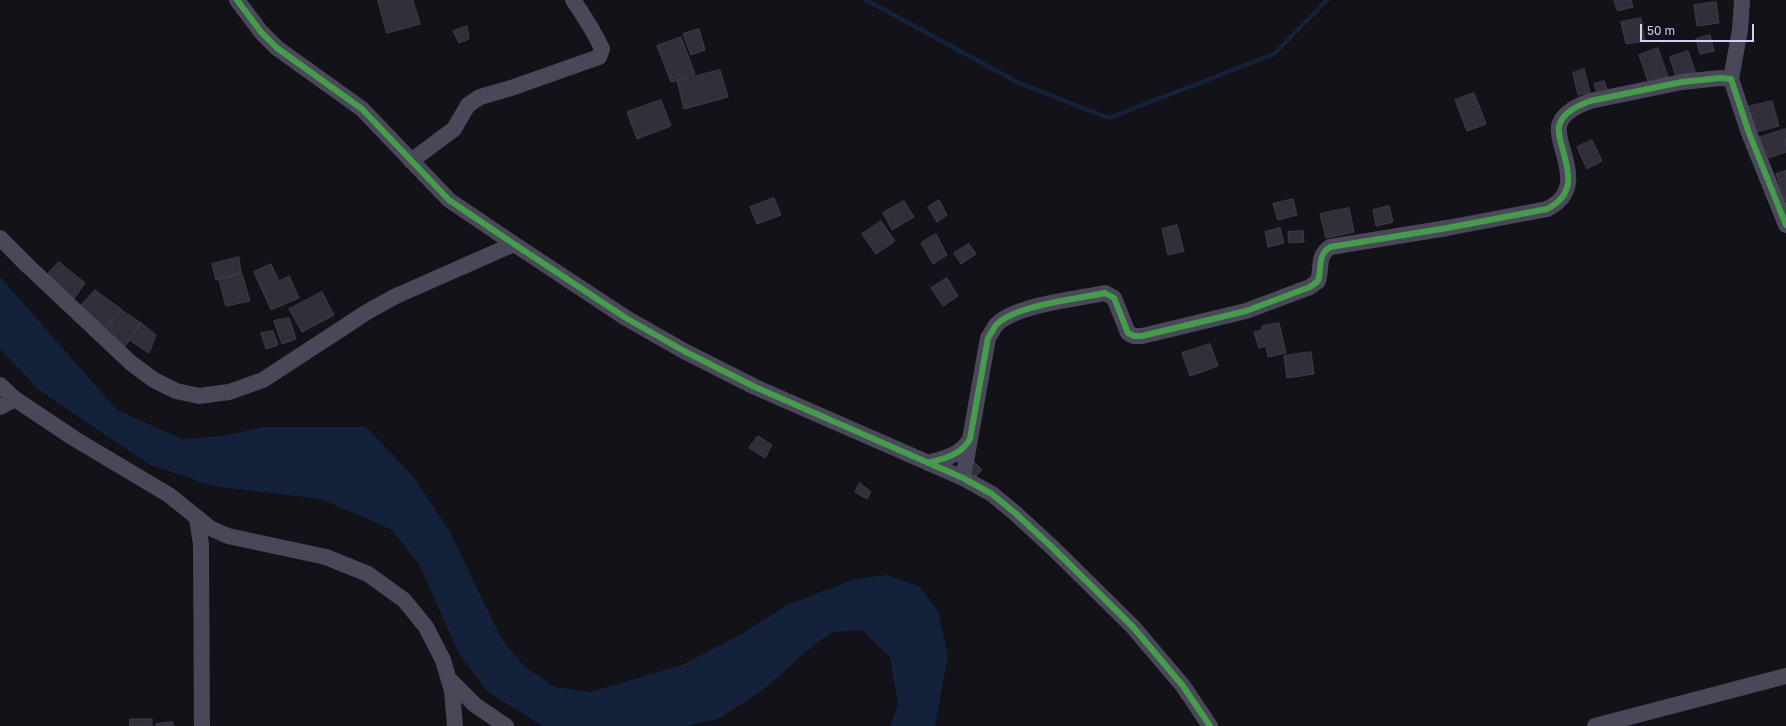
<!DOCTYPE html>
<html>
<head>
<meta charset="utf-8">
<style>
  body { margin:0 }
  #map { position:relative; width:1786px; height:726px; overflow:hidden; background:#131218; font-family:"Golos Text",sans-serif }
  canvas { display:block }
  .scale { position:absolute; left:1640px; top:24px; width:114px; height:18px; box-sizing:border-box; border:2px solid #d6cff9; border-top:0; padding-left:5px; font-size:12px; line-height:14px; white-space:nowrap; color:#d6cff9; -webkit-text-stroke:3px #110e1c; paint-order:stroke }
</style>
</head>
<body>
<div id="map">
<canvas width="1786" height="726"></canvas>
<div class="scale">50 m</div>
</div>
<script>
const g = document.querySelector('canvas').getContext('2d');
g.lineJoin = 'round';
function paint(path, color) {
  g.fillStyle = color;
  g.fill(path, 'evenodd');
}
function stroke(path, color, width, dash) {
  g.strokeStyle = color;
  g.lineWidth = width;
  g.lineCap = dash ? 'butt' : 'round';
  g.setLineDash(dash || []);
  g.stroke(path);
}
paint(new Path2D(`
  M0,277l117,133 65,29 40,-3 42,-9h102l46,48 37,55 53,110 23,27 30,20 36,5 91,-27 63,-33 42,-27 68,-26 32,-4 33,12 18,24 10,45 -13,70h-45l8,-21 -8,-48 -28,-27 -30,2 -25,19 -44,39 -45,29 -33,7h-142l-55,-34 -29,-38 -40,-90 -27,-34 -71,-31 -109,-13 -63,-22 -110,-74 -39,-41z`), '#14213b');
stroke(new Path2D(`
  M866,0l153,83 90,35 165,-64 53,-54`), '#14213b', 4.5);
const building = new Path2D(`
  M378,0h35l7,24 -33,9z
  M1614,0h17l2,7 -15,4z
  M1716,2l3,21 -22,3 -3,-21z
  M1641,18l4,23 -19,3 -5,-22z
  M467,26l2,13 -10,4 -6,-12z
  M699,29l6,21 -14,5 -8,-21z
  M1710,35l4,16 -14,3 -4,-15z
  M681,37l14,37 -24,8 -14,-36z
  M1658,48l11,32 -19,7 -11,-32z
  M1688,51l8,23 -19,7 -7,-24z
  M1584,69l6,23 -12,3 -5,-22z
  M720,70l8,27 -44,12 -7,-28z
  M1604,81l4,11 -10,4 -4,-12z
  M1474,93l12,31 -19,7 -12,-31z
  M661,100l10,26 -34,13 -10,-27z
  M1772,101l7,25 -26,7 -6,-26z
  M1785,129l1,23 -21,7 -7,-21z
  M1592,140l10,21 -15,8 -10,-22z
  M1786,171v29h-1l-9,-26z
  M774,198l7,17 -24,9 -7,-17z
  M1293,199l4,16 -19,5 -5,-16z
  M939,200l8,15 -10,7 -9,-15z
  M904,201l10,16 -22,13 -9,-17z
  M1389,206l4,16 -17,4 -3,-16z
  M1349,208l5,24 -28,6 -6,-24z
  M881,221l14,20 -19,13 -14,-20z
  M1177,225l7,26 -16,4 -6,-26z
  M1280,228l4,15 -16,4 -3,-15z
  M1303,231l1,11 -15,1 -1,-11z
  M936,234l11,21 -14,9 -12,-21z
  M969,244l7,10 -15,10 -7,-11z
  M239,257l2,16 -25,7 -4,-16z
  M59,262l26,21 -12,17 -26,-25z
  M271,264l8,17 10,-5 10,22 -28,12 -17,-38z
  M242,274l8,27 -24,5 -7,-26z
  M947,278l11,18 -15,10 -12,-18z
  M95,290l26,19 -16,22 -26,-23z
  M322,292l12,23 -32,17 -13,-23z
  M121,310l20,13 -17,25 -20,-15z
  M289,318l7,21 -14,5 -8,-23z
  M141,323l15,12 -7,18 -18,-12z
  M1279,323l7,30 -18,4 -2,-11 -7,2 -5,-16 8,-2v-4z
  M273,331l5,14 -12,4 -5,-16z
  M1210,344l8,22 -28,10 -8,-23z
  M1311,352l3,22 -27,4 -3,-22z
  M758,436l14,9 -7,13 -16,-10z
  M975,463l7,7 -6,6 -7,-8z
  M860,483l11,9 -4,7 -12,-7z
  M130,719h22v7h-22z
  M173,722v4h-17v-2z`);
paint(building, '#312f3a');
stroke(building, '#403c4b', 1);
stroke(new Path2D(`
  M237,0l24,32 16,16 85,61 87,91 65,44 112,74 58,33 71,36 208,91 29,16 23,19 39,36 79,78 50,59 27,40
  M1731,79l9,-49 2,-30
  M411,161l43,-32 14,-24 12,-8 31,-9 88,-31 3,-8c-8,-18 -18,-33 -29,-49
  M0,238l28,28 103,97 23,17 22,11 23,5 30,-4 34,-12 104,-68 29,-16 118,-52
  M0,385l15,14 60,40 94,56 41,33 18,8 98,21 42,17 36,26 22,27 17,33 9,31 3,35
  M0,407l15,-8
  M928,463c17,-5 33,-8 42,-24l18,-101c3,-4 5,-9 8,-13 19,-20 81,-26 109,-32l9,5 14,35 6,3h8l104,-25 64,-24 8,-6c4,-12 -1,-26 12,-34l117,-19 100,-19c28,-14 23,-35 15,-62 -2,-7 -4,-14 -3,-21 3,-13 20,-21 31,-25l92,-19 38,-4 11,1 18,54 37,92
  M963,478l7,-39
  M197,519l4,25 1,182
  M449,679l26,26 31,21
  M1595,726l191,-50`), '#494858', 16);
stroke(new Path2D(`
  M237,0l24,32 16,16 85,61 87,91 65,44 112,74 58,33 71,36 208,91 29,16 23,19 39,36 79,78 50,59 27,40
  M928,463c17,-5 33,-8 42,-24l18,-101c3,-4 5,-9 8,-13 19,-20 81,-26 109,-32l9,5 14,35 6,3h8l104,-25 64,-24 8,-6c4,-12 -1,-26 12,-34l117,-19 100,-19c28,-14 23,-35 15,-62 -2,-7 -4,-14 -3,-21 3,-13 20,-21 31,-25l92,-19 38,-4 11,1 18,54 37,92`), '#469c4c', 6);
</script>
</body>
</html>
